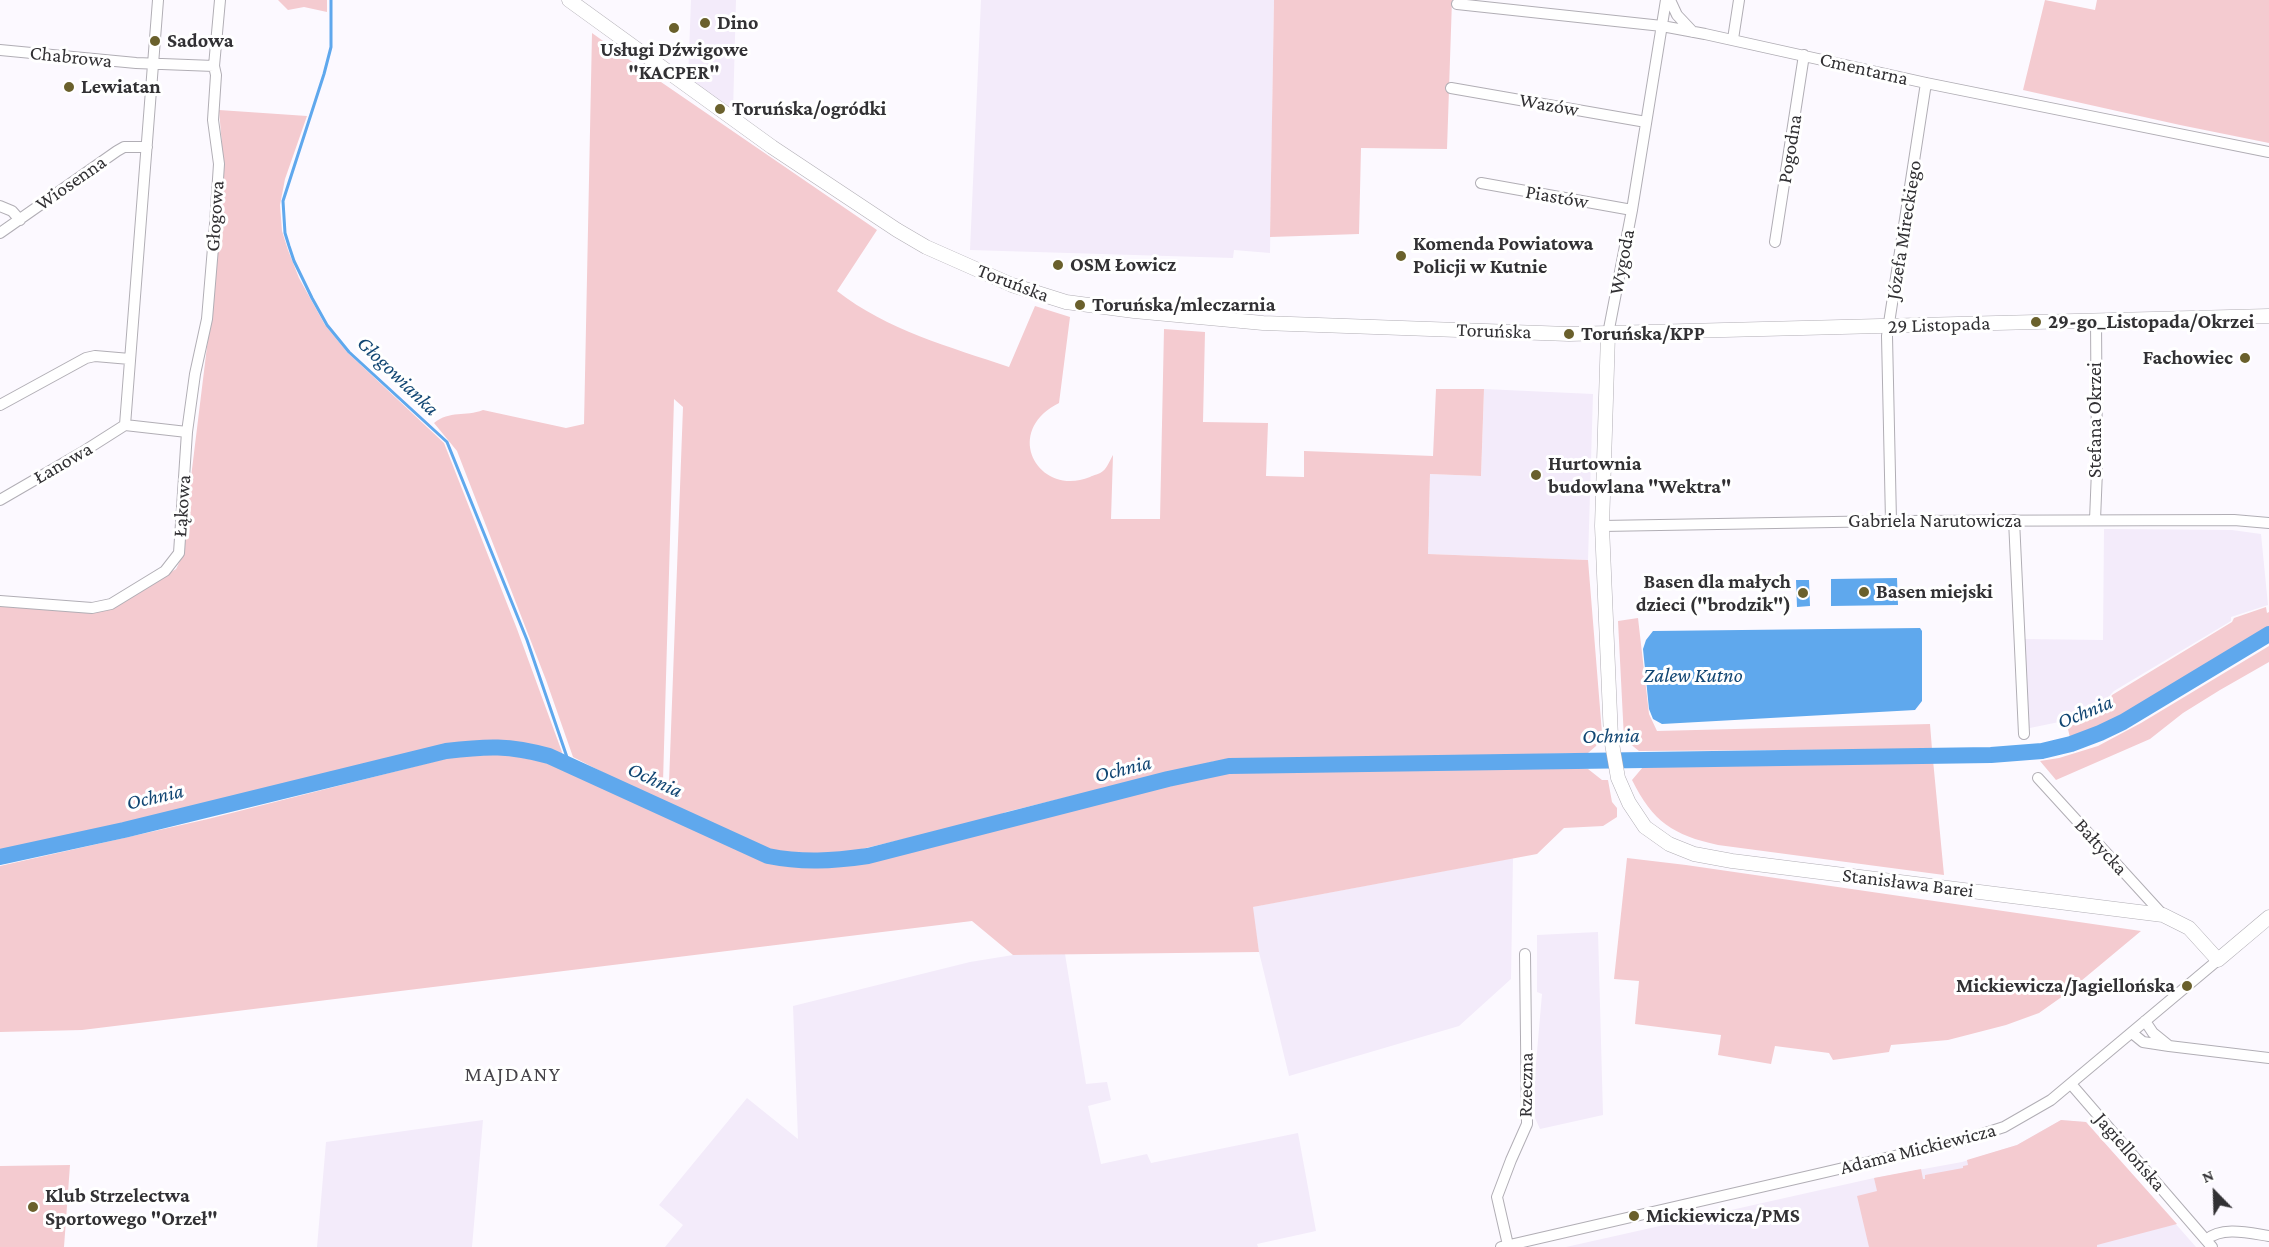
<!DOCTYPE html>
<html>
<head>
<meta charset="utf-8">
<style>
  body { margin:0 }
  #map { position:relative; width:2269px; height:1247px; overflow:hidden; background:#fcf9ff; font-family:"Crimson Pro",serif }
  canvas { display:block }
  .north { position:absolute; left:2185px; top:1163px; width:60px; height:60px; -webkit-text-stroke:4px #fff; paint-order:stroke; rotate:337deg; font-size:16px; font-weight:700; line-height:24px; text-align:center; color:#323134 }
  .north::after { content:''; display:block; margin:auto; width:21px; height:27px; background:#323134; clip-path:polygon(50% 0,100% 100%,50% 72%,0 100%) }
</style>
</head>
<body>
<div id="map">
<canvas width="2269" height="1247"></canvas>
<div class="north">N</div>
</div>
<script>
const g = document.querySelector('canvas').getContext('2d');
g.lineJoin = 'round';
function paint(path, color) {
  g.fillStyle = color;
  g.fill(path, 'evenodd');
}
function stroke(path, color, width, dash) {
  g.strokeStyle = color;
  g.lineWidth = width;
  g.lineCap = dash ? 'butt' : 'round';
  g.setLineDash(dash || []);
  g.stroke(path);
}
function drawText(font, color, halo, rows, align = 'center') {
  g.font = font + ' "Crimson Pro",serif';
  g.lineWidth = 6;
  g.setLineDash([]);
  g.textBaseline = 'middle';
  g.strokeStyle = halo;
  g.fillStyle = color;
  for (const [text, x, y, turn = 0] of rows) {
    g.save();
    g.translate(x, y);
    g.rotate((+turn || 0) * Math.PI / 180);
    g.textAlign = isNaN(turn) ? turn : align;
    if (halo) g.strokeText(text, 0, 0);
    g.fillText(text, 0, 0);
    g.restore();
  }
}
paint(new Path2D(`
  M691,0h45l-3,112 -45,-32z
  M981,0h293l-4,253 -36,-3 -1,8 -263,-8z
  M1484,389l109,5 -5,166 -160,-6 2,-80 51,2z
  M2104,529l128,1 29,4 7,71 -37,12v4l-117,70 -15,16 -40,15 -34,7 -3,-90 81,1z
  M1513,858l-2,121 -52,47 -170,50 -30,-124 -7,-45z
  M1598,932l5,183 -63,14 -5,-11v-43l7,-81 -5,-2v-57z
  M1065,954l21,130 21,-2 4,18 -23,6 13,58 46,-10 4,9 147,-30 18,98 -59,13 1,3h-593l18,-22 -24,-20 88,-107 51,41 -5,-133 177,-44 43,-7z
  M483,1120l-11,127h-155l9,-105z
  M2061,1120l25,2 110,125h-630l308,-69 88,-16 55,-17z`), '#f3ebfa');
paint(new Path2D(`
  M278,0h49v12l-23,-5 -16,3z
  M1274,0h178l-5,149 -86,-1 -2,86 -89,3z
  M2045,0l50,10 2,-10h172v143l-89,-18 -157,-35z
  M592,33l50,36 235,161 -40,61c50,39 113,56 172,76l26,-61 35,11 -11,86c-58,29 -20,95 31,74 3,-2 10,-3 13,-6 4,-3 7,-11 10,-16l-2,64h49l4,-190 41,3 -2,90 65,1 -2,53 38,1v-26l129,5 3,-67h48l-3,87 -51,-2 -2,80 160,6 14,173 -6,13 -8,7 -372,8 -210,51 -13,6 -161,38 -52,-3 -46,-18 -37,-18 -21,-7 -103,-53 -27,-77 -89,-229 -23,-28c16,-13 31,-6 49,-13l83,18 18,-4zM674,399l9,8 -14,376 -6,-1z
  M219,110l88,6 -22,63 -5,26 2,26 6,19 11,28 26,47 22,27 97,91 73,186 45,123 -1,3c-12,-1 -24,-7 -36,-10 -22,-4 -44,-3 -66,-1l-459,110v-249l112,2 64,-38 5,-10 30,-245 11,-169z
  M2266,607l1,6 2,-1v17l-132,81 -44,22 -23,6 -4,-18 39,-13 7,-12 120,-73 2,-4z
  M1638,618l11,96 8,17 273,-7 2,25 -293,2 -15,-12 -6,-118z
  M2269,646v16l-49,28 -37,23 -33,26 -94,41 -16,-19 19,-3 39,-12 43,-23z
  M503,754l41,8 208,92 38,12h44l40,-6 255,-67 97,-21 331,-6 31,3 14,11h6l4,22 5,6v9l-14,9 -39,2 -27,26 -284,53 6,45 -246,3 -41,-34 -890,109 -82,2v-166l208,-47 244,-62z
  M1933,760l11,115 -226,-30c-45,-10 -65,-23 -86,-65l11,-13 13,-2z
  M1627,858l59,7 455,66 -78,65 -24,17 -33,12 -58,15 -57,5 -2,7 -56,8 -4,-7 -54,-7 -4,18 -53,-9 3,-20 -86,-11 4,-43 -25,-2z
  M2061,1120l25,2 91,102 -80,21v2h-228l-12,-51 20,-5 -3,-13 47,-9 2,10h2v-4l38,-7v-2l5,-1 -1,-5 50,-15z
  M70,1165l-6,82h-64v-81z`), '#f4cbd0');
paint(new Path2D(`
  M1897,578l1,27 -67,1v-27z
  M1796,580h13l1,26 -13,1z
  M1920,628l2,3v70l-7,9 -253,14 -9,-5 -4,-10 -6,-60 3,-9 7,-9z`), '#5fa8ed');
stroke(new Path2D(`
  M331,0v47l-7,27 -41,127 2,32 4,13 5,15 18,37 15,27 22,27 98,90 80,198 43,126`), '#5fa8ed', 3);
stroke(new Path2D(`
  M0,857l124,-27 322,-79c41,-5 63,-6 103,5l219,100c35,7 64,5 100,0l300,-77 61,-13 762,-11 51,-4 29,-7 29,-11 23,-11 146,-88`), '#5fa8ed', 16);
const minor = new Path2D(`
  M1670,0l7,15 16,17
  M1457,4l205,22 43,8 221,49 343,69
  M1733,39l6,-39
  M0,50l136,13 78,3
  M1451,88l195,34
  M1481,183l151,27
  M0,206l12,5 8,9
  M0,233l117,-82 7,-4h23
  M1775,242l29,-187
  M1608,334l24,-124 34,-210
  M0,405l86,-47 9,-2 35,3
  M125,425l33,-425
  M187,432l8,-58 12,-55 8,-95 4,-60 -6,-44 3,-45 -2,-9 6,-66
  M0,500l81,-47 44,-28
  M2014,520l10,214
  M2095,520l2,-50 -1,-150
  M1891,521l-4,-185 39,-253
  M1602,526l289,-5 343,-1 35,3
  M0,601l92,7 19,-4 54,-33 14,-18 8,-121 -62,-7
  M2038,778l125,137
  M2132,1033l11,9 26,4 -16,-13 -8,-12
  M2169,1046l100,12
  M2071,1084l141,163
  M2206,1240c16,-14 43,-7 63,-4
  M1508,1245l-11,-48 14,-37 16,-36 -2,-170
  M1501,1247l325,-75 141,-33 37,-12 47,-27 167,-140`);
const tertiary = new Path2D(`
  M569,0l203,147 125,83 29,17 86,38 54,17 68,9 129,12 306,11 700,-18
  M1608,334l-6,192 9,212 7,40 11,25 16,24 24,17 25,10 38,7 431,54 26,13 29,32 51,-43`);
stroke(minor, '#b1aeb5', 12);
stroke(tertiary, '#b1aeb5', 15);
stroke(minor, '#fff', 10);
stroke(tertiary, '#fff', 14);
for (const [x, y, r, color] of [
  [705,23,6,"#6a602c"],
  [674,28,6,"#6a602c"],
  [155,41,6,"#6a602c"],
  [69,87,6,"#6a602c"],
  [720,109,6,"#6a602c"],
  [1401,256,6,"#6a602c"],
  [1058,265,6,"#6a602c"],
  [1080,305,6,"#6a602c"],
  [2036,322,6,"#6a602c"],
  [1569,334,6,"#6a602c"],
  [2245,358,6,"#6a602c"],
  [1536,475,6,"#6a602c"],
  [1864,592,6,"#6a602c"],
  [1803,593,6,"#6a602c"],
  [2187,986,6,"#6a602c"],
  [33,1207,6,"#6a602c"],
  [1634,1216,6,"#6a602c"]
]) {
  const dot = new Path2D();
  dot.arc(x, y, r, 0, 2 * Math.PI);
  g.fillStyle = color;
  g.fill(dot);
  stroke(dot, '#fff', 2);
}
drawText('bold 20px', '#323134', '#fff', [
  ["Dino",717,23],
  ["Sadowa",167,41],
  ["Usługi Dźwigowe",674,50,"center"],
  ["\"KACPER\"",674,73,"center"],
  ["Lewiatan",81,87],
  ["Toruńska/ogródki",732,109],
  ["Komenda Powiatowa",1413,244],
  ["Policji w Kutnie",1413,267],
  ["OSM Łowicz",1070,265],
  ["Toruńska/mleczarnia",1092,305],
  ["29-go_Listopada/Okrzei",2048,322],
  ["Toruńska/KPP",1581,334],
  ["Fachowiec",2233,358,"right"],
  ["Hurtownia",1548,464],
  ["budowlana \"Wektra\"",1548,487],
  ["Basen dla małych",1791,582,"right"],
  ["dzieci (\"brodzik\")",1791,605,"right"],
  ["Basen miejski",1876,592],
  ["Mickiewicza/Jagiellońska",2175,986,"right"],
  ["Klub Strzelectwa",45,1196],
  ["Sportowego \"Orzeł\"",45,1219],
  ["Mickiewicza/PMS",1646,1216]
], 'left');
drawText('20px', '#323134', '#fff', [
  ["Chabrowa",71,57,6],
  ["Cmentarna",1864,69,13],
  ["Wazów",1549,105,10],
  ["Pogodna",1790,149,-81],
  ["Wiosenna",71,183,-35],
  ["Piastów",1557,197,10],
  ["Głogowa",215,216,-86],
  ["Józefa Mireckiego",1904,230,-81],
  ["Wygoda",1622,262,-79],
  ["Toruńska",1013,283,21],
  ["29 Listopada",1939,325,-2],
  ["Toruńska",1494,331,2],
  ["Stefana Okrzei",2095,420,-90],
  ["Łanowa",63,463,-30],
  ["Łąkowa",182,506,-86],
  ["Gabriela Narutowicza",1935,521],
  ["Bałtycka",2101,847,48],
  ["Stanisława Barei",1908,883,7],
  ["Rzeczna",1526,1085,-89],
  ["Adama Mickiewicza",1918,1149,-14],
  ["Jagiellońska",2130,1152,49]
]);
drawText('italic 21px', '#114673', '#fff', [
  ["Głogowianka",398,376,44],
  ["Zalew Kutno",1693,676],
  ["Ochnia",2085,712,-22],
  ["Ochnia",1611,736,-1],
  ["Ochnia",1123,769,-14],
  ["Ochnia",655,780,25],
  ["Ochnia",155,797,-13]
]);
g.letterSpacing = '1.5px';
drawText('21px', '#47444a', '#fff', [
  ["MAJDANY",513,1075]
]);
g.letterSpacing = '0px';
</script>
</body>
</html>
